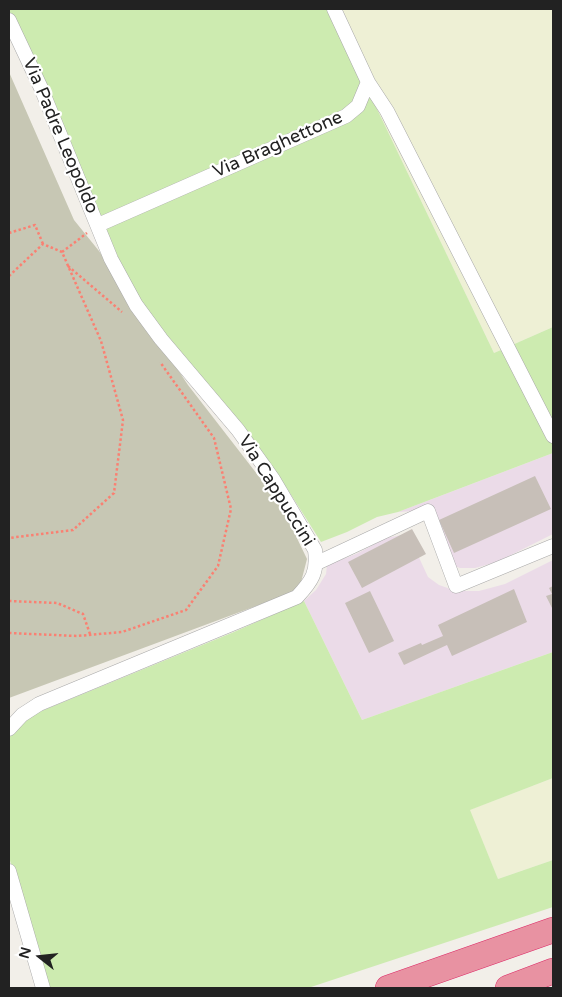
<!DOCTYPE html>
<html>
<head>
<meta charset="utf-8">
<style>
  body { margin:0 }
  #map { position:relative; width:562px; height:997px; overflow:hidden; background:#f2efe9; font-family:"Varela Round",sans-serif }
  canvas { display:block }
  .frame { position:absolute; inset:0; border:10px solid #222; pointer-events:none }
  .north { position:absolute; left:15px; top:932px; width:50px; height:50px; -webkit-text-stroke:4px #fff; paint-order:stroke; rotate:286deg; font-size:14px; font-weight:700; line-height:20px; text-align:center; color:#222 }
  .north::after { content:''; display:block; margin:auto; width:18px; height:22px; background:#222; clip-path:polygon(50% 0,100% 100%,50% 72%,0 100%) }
</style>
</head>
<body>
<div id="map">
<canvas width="562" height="997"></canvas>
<div class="frame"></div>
<div class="north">N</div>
</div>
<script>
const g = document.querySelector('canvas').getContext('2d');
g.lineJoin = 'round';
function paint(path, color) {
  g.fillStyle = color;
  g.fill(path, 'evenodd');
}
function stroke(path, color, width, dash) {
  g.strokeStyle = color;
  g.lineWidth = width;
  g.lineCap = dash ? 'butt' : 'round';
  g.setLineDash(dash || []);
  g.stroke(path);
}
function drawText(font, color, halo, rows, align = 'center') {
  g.font = font + ' "Varela Round",sans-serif';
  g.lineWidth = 4.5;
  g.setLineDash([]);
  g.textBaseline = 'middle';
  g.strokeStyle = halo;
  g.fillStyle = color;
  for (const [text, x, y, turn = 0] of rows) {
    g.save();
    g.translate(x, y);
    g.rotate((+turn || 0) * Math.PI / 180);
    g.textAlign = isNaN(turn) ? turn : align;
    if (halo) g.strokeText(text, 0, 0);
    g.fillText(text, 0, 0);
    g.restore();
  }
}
paint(new Path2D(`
  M553,453v81l-56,28 -22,6h-15l-9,-3 -21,-40 -16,-14 -16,1z
  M402,535l7,1 19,41 11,8 17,6h23l26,-7 48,-24v92l-191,68 -58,-119 12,-11 10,-16 1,-9 29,-11 30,-16z`), '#ebdbe8');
paint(new Path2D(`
  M9,72l65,148 25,31 89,134 93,120 26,54 -8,31 -290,108z`), '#c7c7b4');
paint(new Path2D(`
  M329,9h224v318l-59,26z
  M553,778v82l-55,19 -29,-69z`), '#eef0d5');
paint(new Path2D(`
  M9,9h320l165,344 59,-26v126l-155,59 -21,5 -30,15 -26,10 -33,-52 -49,-69 -57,-64 -38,-50 -23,-43 -112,-248z
  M304,601l58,119 191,-68v126l-83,32 28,69 55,-19v47l-245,81h-262l-37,-131v-119l8,-12 22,-14 195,-80z`), '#cdebb0');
paint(new Path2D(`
  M535,476l16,33 -97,44 -15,-33z
  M412,529l14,25 -64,34 -14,-26z
  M553,586v24l-7,-14 6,-2 -3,-6z
  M514,589l13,33 -75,34 -5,-11 -43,20 -6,-12 23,-10 1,2 21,-9 -5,-11z
  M370,591l24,50 -25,12 -24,-50z`), '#c7bfb8');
const minor = new Path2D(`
  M9,20l32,68 70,171 25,46 25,34 77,91 35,49 42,71c3,22 -3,31 -18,47l-258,107 -17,11 -13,14
  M368,82l19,29 166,325
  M98,225l248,-109 12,-10 10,-24 -34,-73
  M317,563l111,-52 28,75 97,-40
  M9,871l34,117`);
const motorway = new Path2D(`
  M388,988l165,-58
  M508,988l45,-17`);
stroke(minor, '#a9a9a9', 15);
stroke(motorway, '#dc2a67', 26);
stroke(new Path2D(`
  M9,233l26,-8 8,19
  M62,252l25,-19
  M68,266l54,46
  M9,276l34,-32 19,8 39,89 22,79 -9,73 -41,37 -64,8
  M9,601l48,2 26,11 7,20
  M9,633l68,3 45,-4 64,-22 32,-44 13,-57 -17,-71 -54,-76`), '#fa8072', 2.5, [2.5, 2.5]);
stroke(minor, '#fff', 14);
stroke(motorway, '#e892a2', 25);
drawText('18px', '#222', '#fff', [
  ["Via Padre Leopoldo",60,136,67],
  ["Via Braghettone",278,145,-24],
  ["Via Cappuccini",276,491,58]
]);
</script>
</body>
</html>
